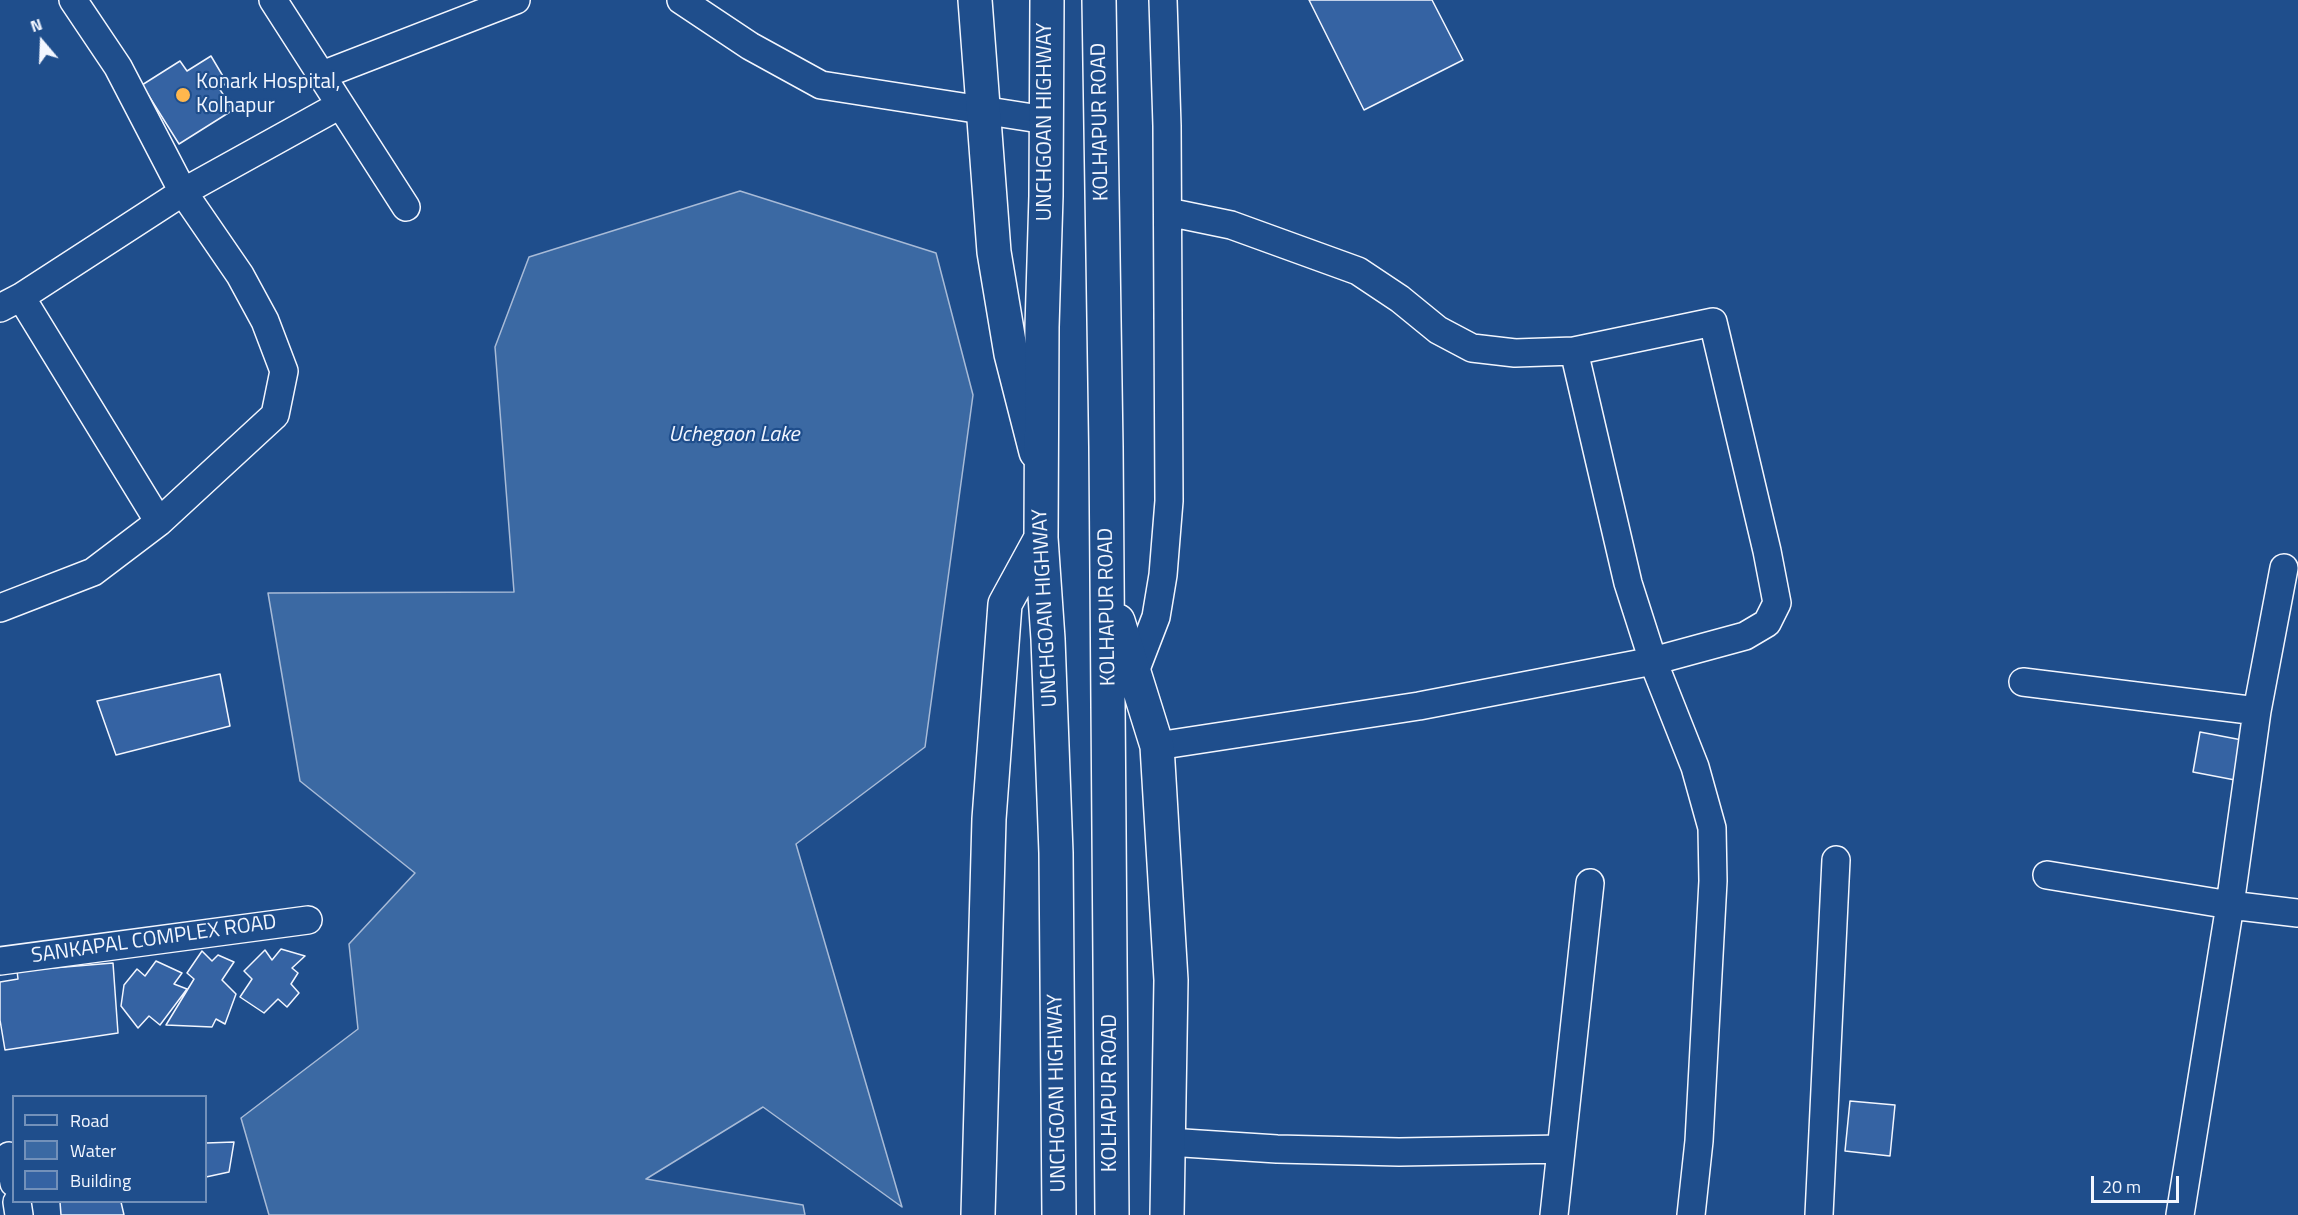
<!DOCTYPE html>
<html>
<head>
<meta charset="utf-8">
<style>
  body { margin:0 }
  #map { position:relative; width:2298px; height:1215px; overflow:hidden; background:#1f4e8c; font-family:"Titillium Web",sans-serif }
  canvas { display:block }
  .legend { position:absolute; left:12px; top:1095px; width:195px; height:108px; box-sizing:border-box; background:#1f4e8c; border:2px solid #7391ba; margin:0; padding:8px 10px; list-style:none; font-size:18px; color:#f2f6ff }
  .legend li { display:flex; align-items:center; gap:12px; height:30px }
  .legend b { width:30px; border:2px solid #7391ba }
  .north { position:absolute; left:12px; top:12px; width:60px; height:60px; -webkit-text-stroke:4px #1f4e8c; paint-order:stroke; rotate:341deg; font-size:16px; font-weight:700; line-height:24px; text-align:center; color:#f2f6ff }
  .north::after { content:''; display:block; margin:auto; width:21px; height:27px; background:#f2f6ff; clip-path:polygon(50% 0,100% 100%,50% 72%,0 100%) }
  .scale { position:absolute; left:2091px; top:1176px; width:88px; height:27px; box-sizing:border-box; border:3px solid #f2f6ff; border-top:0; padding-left:8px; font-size:18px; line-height:21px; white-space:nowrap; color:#f2f6ff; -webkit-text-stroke:4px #1f4e8c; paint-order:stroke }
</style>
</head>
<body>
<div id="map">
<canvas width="2298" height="1215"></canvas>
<ul class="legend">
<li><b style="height:8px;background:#1f4e8c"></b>Road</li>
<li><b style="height:16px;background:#3b69a3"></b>Water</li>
<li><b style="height:16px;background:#3563a3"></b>Building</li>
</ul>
<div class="north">N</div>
<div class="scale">20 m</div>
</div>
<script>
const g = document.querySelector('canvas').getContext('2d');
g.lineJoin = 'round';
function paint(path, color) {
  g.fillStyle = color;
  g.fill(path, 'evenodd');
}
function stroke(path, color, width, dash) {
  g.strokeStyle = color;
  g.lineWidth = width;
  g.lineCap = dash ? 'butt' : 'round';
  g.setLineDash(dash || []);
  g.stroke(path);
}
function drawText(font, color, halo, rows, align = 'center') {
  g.font = font + ' "Titillium Web",sans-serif';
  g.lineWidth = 4.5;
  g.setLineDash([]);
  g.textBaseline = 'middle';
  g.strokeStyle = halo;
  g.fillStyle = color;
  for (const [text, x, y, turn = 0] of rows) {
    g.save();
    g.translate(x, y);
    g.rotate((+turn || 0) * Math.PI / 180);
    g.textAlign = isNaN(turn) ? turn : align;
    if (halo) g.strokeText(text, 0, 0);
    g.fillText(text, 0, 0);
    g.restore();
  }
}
const water = new Path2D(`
  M740,191l196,62 37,142 -48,352 -129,97 106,363 -139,-100 -117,72 157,26 2,10h-536l-28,-97 117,-89 -9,-85 66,-71 -115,-92 -32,-188 246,-1 -19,-245 34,-90z`);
paint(water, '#3b69a3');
stroke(water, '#a8bbd7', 1.5);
const building = new Path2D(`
  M1309,0h123l31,60 -99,50z
  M211,56l16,27 -8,5 14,22 -54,34 -37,-59 38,-24 7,10z
  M220,674l10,52 -114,29 -19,-54z
  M2200,732l42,8 -7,40 -42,-8z
  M281,949l24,7 -13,12 6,5 -7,11 8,9 -12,14 -9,-8 -14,14 -24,-16 12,-18 -8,-8 21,-21 7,10z
  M202,951l10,10 6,-6 16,7 -12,18 14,14 -11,30 -9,-5 -4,8 -46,-2 28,-46 -7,-6z
  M156,961l26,12 -8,11 13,5 -27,36 -11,-9 -11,12 -17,-22 3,-21 13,-16 8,7z
  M113,963l5,70 -113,17 -5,-30v-38l18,-3 -1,-8z
  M1850,1101l45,4 -5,51 -45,-5z
  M234,1142l-5,30 -23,5v-34z
  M60,1202h61l3,13h-63z`);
paint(building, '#3563a3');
stroke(building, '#f2f6ff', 1.5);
const minor = new Path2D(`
  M273,0l133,207
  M681,0l69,46 71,39 225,35
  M322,75l194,-75
  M21,297l138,225
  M0,308l21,-11 162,-105 157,-87
  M1574,351l54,232 25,78 42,106 17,61 1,53 -14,260 -8,74
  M0,608l93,-36 66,-50 116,-107 9,-44 -19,-50 -25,-46 -57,-83 -65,-125 -45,-67
  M1134,674l22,-57 7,-42 6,-74 -2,-375 -4,-126
  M2023,682l234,29
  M1157,746l262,-40 234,-45 92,-25 22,-13 10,-20 -10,-52 -54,-229 -139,29 -59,2 -43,-5 -34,-18 -38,-31 -42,-28 -127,-46 -63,-13
  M2047,875l183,30 68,8
  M0,961l308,-41
  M1168,1142l109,7 122,3 162,-3
  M9,1156l5,27
  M17,1202l2,13
  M1554,1215l36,-332
  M1819,1215l17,-355
  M2180,1215l50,-310 27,-194 27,-143`);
const tertiary = new Path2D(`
  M975,0l19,252 17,102 25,98`);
const trunk = new Path2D(`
  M1047,0l-1,196 -4,131 -1,211 7,101 8,214 3,362
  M1099,0l7,447 6,768
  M1118,621l39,125 14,234 -4,235
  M978,1215l11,-396 16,-215 36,-66`);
stroke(minor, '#f2f6ff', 30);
stroke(tertiary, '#f2f6ff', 36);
stroke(trunk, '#f2f6ff', 36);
stroke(minor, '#1f4e8c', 27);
stroke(tertiary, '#1f4e8c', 33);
stroke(trunk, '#1f4e8c', 33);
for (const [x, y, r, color] of [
  [183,95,8,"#ffb74d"]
]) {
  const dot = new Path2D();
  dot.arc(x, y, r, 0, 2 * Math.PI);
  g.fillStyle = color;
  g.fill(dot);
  stroke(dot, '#1f4e8c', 2);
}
drawText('21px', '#f2f6ff', '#1f4e8c', [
  ["Konark Hospital,",196,83],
  ["Kolhapur",196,107]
], 'left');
drawText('21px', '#f2f6ff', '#1f4e8c', [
  ["UNCHGOAN HIGHWAY",1046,122,-90],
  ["KOLHAPUR ROAD",1101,122,-91],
  ["KOLHAPUR ROAD",1108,607,-91],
  ["UNCHGOAN HIGHWAY",1046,608,-93],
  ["SANKAPAL COMPLEX ROAD",154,940,-8],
  ["UNCHGOAN HIGHWAY",1058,1093,-91],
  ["KOLHAPUR ROAD",1111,1093,-90]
]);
drawText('italic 22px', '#f2f6ff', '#1f4e8c', [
  ["Uchegaon Lake",734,436]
]);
</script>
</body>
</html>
